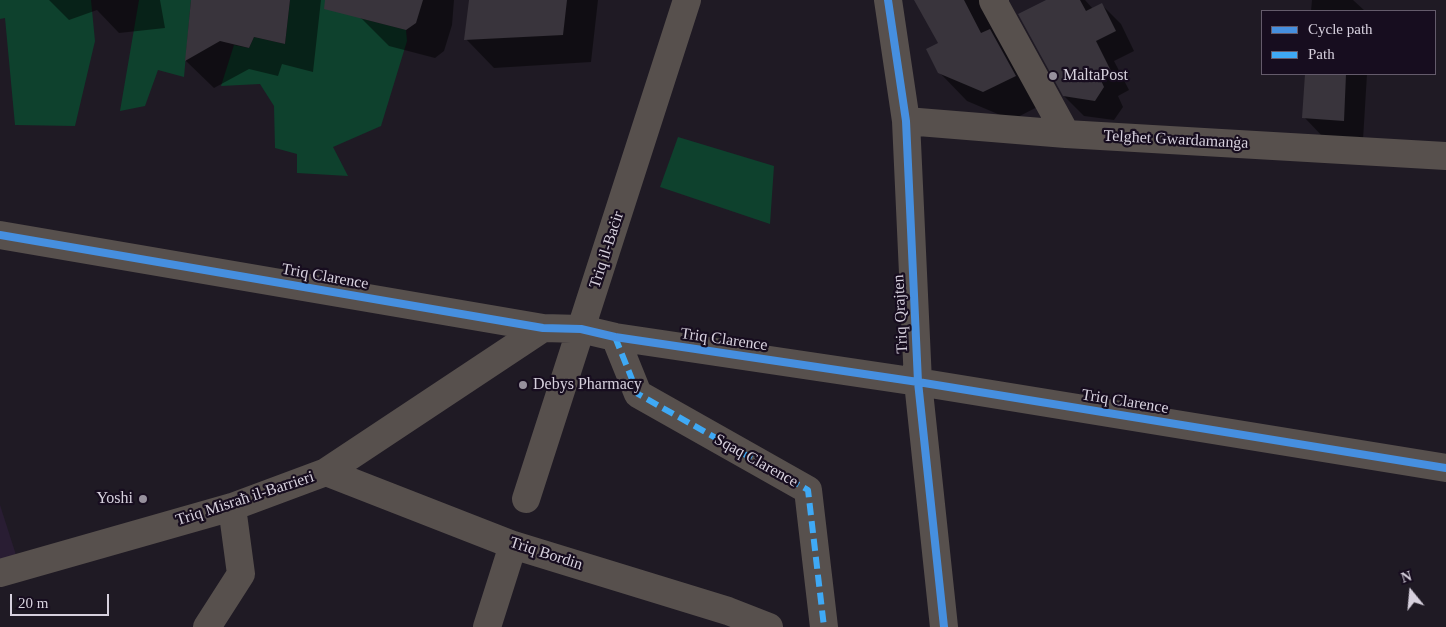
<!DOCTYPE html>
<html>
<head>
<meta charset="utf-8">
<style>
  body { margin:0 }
  #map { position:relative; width:1446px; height:627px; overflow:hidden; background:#1f1a24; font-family:"Times New Roman",serif }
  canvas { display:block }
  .legend { position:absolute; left:1261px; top:10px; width:175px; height:65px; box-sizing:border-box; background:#170d1f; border:1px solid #645b6b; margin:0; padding:6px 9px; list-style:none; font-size:15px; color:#d7d1de }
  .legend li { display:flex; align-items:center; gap:10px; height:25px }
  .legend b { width:25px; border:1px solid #645b6b }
  .north { position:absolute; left:1386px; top:567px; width:50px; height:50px; -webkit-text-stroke:4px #170d1f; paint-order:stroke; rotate:343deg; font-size:14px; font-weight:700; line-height:20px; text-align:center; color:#d7d1de }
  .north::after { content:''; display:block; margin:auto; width:18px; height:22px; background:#d7d1de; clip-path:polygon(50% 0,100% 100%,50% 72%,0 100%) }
  .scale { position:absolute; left:10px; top:594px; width:99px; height:22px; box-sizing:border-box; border:2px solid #d7d1de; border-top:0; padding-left:6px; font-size:15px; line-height:18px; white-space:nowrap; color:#d7d1de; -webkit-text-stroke:4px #170d1f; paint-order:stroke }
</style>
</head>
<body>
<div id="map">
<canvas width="1446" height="627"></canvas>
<ul class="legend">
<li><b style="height:6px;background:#468fdf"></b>Cycle path</li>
<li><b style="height:6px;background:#3fa9f5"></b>Path</li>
</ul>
<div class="north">N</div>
<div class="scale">20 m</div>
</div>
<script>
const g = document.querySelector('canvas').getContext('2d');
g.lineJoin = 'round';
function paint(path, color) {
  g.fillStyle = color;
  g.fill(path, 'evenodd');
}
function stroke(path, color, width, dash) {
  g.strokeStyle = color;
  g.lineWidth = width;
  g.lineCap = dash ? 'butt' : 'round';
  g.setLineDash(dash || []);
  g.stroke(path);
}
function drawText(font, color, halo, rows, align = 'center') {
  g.font = font + ' "Times New Roman",serif';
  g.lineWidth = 4.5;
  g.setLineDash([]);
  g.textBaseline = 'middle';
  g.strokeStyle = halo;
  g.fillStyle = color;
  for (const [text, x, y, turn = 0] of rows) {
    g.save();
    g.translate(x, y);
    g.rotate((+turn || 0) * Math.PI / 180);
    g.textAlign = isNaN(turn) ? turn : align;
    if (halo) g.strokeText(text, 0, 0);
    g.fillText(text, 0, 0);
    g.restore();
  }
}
paint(new Path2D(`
  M0,505l17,53 -17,5z`), '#291d33');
paint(new Path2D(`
  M0,0h91l4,41 -20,85 -60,-1 -10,-107 -5,1z
  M139,0h52l-7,77 -26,-7 -13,36 -25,5z
  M290,0h72l-2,18 46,12 1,11 -26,85 -48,21 15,29 -51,-3v-19l-22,-6 -1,-42 -14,-22 -39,2 13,-41 15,3 5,-11 31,7z
  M678,137l96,29 -4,58 -110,-37z`), '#0e412d');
paint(new Path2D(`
  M49,0h111l5,28 -46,5 -22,-23 -28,10z
  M193,0h128l-8,72 -31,-8 -4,12 -29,-7 -35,19 -28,-27z
  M363,0h91l-2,25 -8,26 -9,7 -46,-12 -28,-28z
  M471,0h127l-7,62 -97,6 -28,-29z
  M915,0h90l-22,11 13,25 22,22 25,46 -31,16 -45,-19 -28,-29v-28z
  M1049,0h36l8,9 9,-4 19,19 13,27 -20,10 15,29 -11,6 5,11 -9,13 -30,-4 -20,-20z
  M1312,0h41l12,11h-54z
  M1306,74h61l-4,66 -40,-3 -19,-20z`), '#0007');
paint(new Path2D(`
  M191,0h99l-5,44 -31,-7 -5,11 -29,-7 -35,20z
  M325,0h98l-7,23 -10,7 -82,-21z
  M469,0h98l-4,35 -99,5z
  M914,0h50l17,33 9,-4 26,47 -33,16 -45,-19 -12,-24 12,-6z
  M1046,0h34l6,11 16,-8 14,28 -20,10 15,30 -12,5 5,11 -9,14 -32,-5 -45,-82z
  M1305,74h41l-2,47 -42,-3z`), '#39343c');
stroke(new Path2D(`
  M888,0l18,121 12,261 26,245
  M995,0l-2,1 73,133
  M906,121l160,13 380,22
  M0,235l543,93 38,1 34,8 303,45 528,86
  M615,337l23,57 170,96 16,137
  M326,472l187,73 215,66 41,16
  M526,499l161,-499
  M0,573l232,-66 94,-35 217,-144
  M207,627l34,-53 -9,-67
  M487,627l26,-82`), '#57504d', 28);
stroke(new Path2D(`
  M615,337l23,57 170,96 16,137`), '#3fa9f5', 6, [12, 6]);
stroke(new Path2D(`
  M888,0l18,121 12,261 26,245
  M0,235l543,93 38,1 34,8 303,45 528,86`), '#468fdf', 8);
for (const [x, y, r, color] of [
  [1053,76,5,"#97919d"],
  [523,385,5,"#97919d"],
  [143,499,5,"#97919d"]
]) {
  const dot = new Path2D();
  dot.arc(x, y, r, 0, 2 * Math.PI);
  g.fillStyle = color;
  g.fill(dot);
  stroke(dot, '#170d1f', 2);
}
drawText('16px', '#d7d1de', '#170d1f', [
  ["MaltaPost",1063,76],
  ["Debys Pharmacy",533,385],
  ["Yoshi",133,499,"right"]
], 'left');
drawText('16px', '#d7d1de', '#170d1f', [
  ["Telgħet Gwardamanġa",1176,140,3],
  ["Triq il-Baċir",607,250,-72],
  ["Triq Clarence",325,277,10],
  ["Triq Qrajten",901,314,-93],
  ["Triq Clarence",724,340,8],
  ["Triq Clarence",1125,402,9],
  ["Sqaq Clarence",756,461,29],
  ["Triq Misraħ il-Barrieri",245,499,-18],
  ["Triq Bordin",546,554,18]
]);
</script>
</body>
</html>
